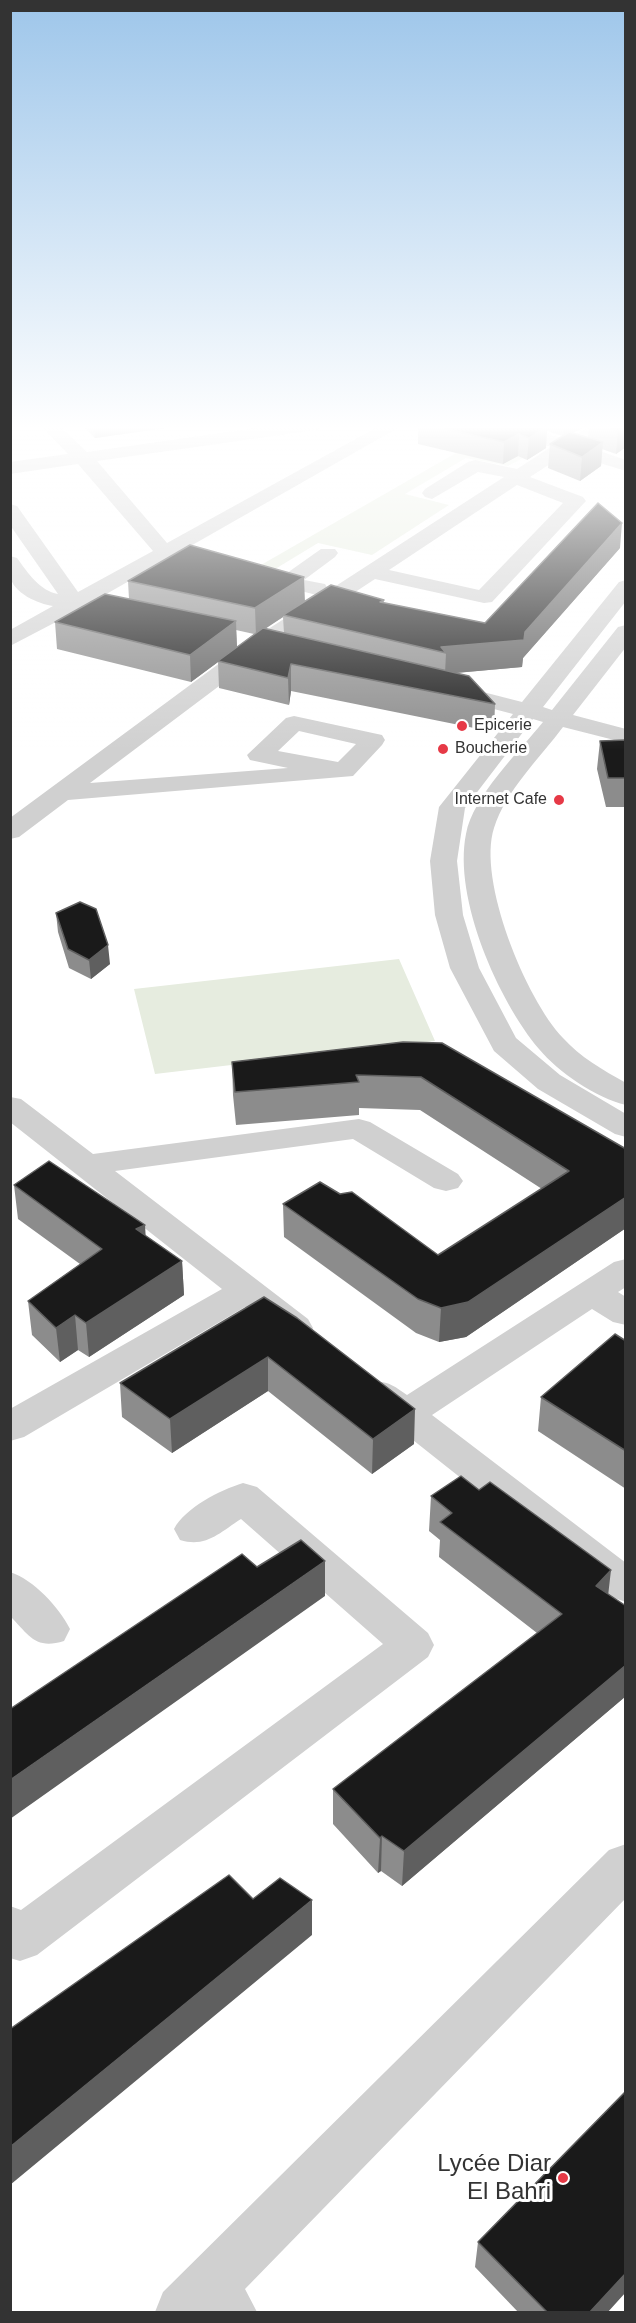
<!DOCTYPE html>
<html>
<head>
<meta charset="utf-8">
<style>
  body { margin:0 }
  #map { position:relative; width:636px; height:2323px; overflow:hidden; background:#fff; font-family:Arial,sans-serif }
  canvas { display:block }
  .frame { position:absolute; inset:0; border:12px solid #333; pointer-events:none }
</style>
</head>
<body>
<div id="map">
<canvas width="636" height="2323"></canvas>
<div class="frame"></div>
</div>
<script>
const g = document.querySelector('canvas').getContext('2d');
g.lineJoin = 'round';
function paint(path, color) {
  g.fillStyle = color;
  g.fill(path, 'evenodd');
}
function stroke(path, color, width, dash) {
  g.strokeStyle = color;
  g.lineWidth = width;
  g.lineCap = dash ? 'butt' : 'round';
  g.setLineDash(dash || []);
  g.stroke(path);
}
function drawText(font, color, halo, rows, align = 'center') {
  g.font = font + ' Arial,sans-serif';
  g.lineWidth = 6;
  g.setLineDash([]);
  g.textBaseline = 'middle';
  g.strokeStyle = halo;
  g.fillStyle = color;
  for (const [text, x, y, turn = 0] of rows) {
    g.save();
    g.translate(x, y);
    g.rotate((+turn || 0) * Math.PI / 180);
    g.textAlign = isNaN(turn) ? turn : align;
    if (halo) g.strokeText(text, 0, 0);
    g.fillText(text, 0, 0);
    g.restore();
  }
}
paint(new Path2D(`
  M534,452l-26,14 -42,-8 -61,36 44,11 -77,50 -54,-12 -61,37 -17,-3 216,-124z
  M399,959l36,82 -280,33 -21,-85z`), '#e6ecdf');
paint(new Path2D(`
  M40,425h19l28,27 190,-27h48l-9,5 -219,31 70,82 214,-118h22l-309,176 43,8 3,5 -3,5 -8,2 -52,-10 -67,35v-16l43,-24c-15,-2 -40,-13 -43,-30 -1,-6 0,-14 0,-20l7,2c11,15 23,33 41,36l-48,-69v-21l7,2 61,86 75,-41 -75,-87 -68,10v-12l58,-8z
  M494,425h27l43,14 31,-14h24l-37,20 44,15v11l-59,-18 -37,24 53,20 3,4 -94,101 -8,1 -109,-24 -108,71 -177,133 198,-15 -38,-8 -3,-5 39,-37 8,-2 88,19 3,5 -3,5 -29,31 -285,24 -49,37 -9,2v-21l241,-178 72,-46 -6,1 -37,-9 -4,-4 4,-4 41,-29h14l3,4 -3,4 -31,23 21,4 3,5 -3,4 179,-116 -26,-5 -46,27 -7,-2 -3,-4 3,-4 43,-27 7,-2 42,9 34,-22 -54,-18zM517,485l46,18 -84,87 -90,-20zM299,731l57,13 -18,18 -60,-11z
  M626,580v21l-83,106 9,3 66,-83 8,-2v22l-53,68 53,14v14l-63,-16c-23,31 -57,63 -69,101 -17,52 32,171 69,210 17,19 40,32 63,45v22c-30,-7 -68,-33 -87,-56 -41,-49 -86,-151 -73,-215 7,-38 53,-82 77,-112l-10,-3 -68,89 -8,53 6,54 16,53 37,70 44,37 66,39v23l-11,-3 -77,-45 -44,-38 -44,-83 -15,-53 -5,-54 9,-54 74,-93 -73,-19 -4,-5 4,-5 8,-2 74,19 97,-120z
  M10,1097l11,2 72,55 266,-35 11,3 88,52 5,7 -5,7 -12,3 -12,-3 -81,-49 -238,32 193,148 5,9 -5,9c-26,7 -44,-14 -63,-30l-221,130 -14,4v-32l212,-120 -212,-167z
  M626,1259v28l-8,5 8,5v28l-13,-3 -21,-13 -160,106 194,148v39l-15,-5 -246,-195 -6,-9 6,-9c18,-6 27,0 42,11l207,-133z
  M243,1483l14,4 171,146 6,12 -6,12 -391,298 -17,6 -10,-3v-52l11,4 362,-266 -142,-125c-22,14 -35,29 -61,21l-6,-11c11,-21 46,-39 69,-46z
  M10,1572c24,8 49,35 60,57l-6,12c-29,9 -35,-6 -54,-25z
  M626,1844v54l-381,391 12,23h-102l8,-20 446,-442z`), '#d0d0d0');
paint(new Path2D(`
  M82,425h104l-91,13z
  M418,425h208v22l-10,7 -14,-5 -1,17 -21,15 -32,-13 2,-24 13,-8 -16,-5 -1,17 -19,12 -9,-4 -15,8 -85,-20zM589,425l-1,13 -16,-5z
  M620,548l-97,110 -1,9 -68,6 41,31 -1,28 -203,-41 -2,14 -70,-17 -1,-26 -27,20 -134,-33 -2,-27 74,-23 -1,-18 177,20 79,-1v3l101,20zM283,617l1,16 -19,-5zM236,630l18,4 -17,13z
  M626,740v67h-20l-9,-38 3,-28z
  M56,913l54,51 -19,15 -22,-11 -11,-36z
  M403,1042l223,107v79l-160,109 -27,5 -23,-9 -132,-96 -1,-33 155,51 104,-66 -122,-79 -61,-2v7l-123,10 -3,-30 -1,-33z
  M14,1185l131,51 37,25 2,34 -95,62 -11,-7 -18,12 -28,-27 -4,-34 52,-37 -62,-45z
  M264,1297l150,147 -42,30 -104,-83 -96,62 -50,-36 -2,-34z
  M626,1341v148l-88,-58 3,-34z
  M431,1496l177,98 18,12v90l-224,190 -21,-15 -3,2 -45,-49v-35l204,-156 -98,-76 1,-17 -11,-9z
  M478,2242l129,71h-88l-44,-46z`), '#8c8c8c');
paint(new Path2D(`
  M94,425h92l-91,13z
  M565,425h24l-25,12z
  M547,426l-1,22 -19,12 2,-22z
  M626,426v21l-10,7 2,-23z
  M519,434l-1,22 -15,8 1,-22z
  M603,442l-2,24 -21,15 2,-24z
  M622,523l-2,25 -97,110 -1,9 -77,7 1,-21 -5,-6 84,-15z
  M304,577l1,26 -22,12v2l-27,18 -1,-27z
  M236,621l1,27 -46,34 -1,-27z
  M291,664v27l-2,14 -1,-27z
  M108,945l2,19 -19,15 -2,-19z
  M626,1197v31l-160,109 -27,5 2,-34z
  M145,1225l2,33 -11,-29z
  M182,1261l2,34 -95,62 -3,-34z
  M75,1315l3,35 -18,12 -4,-34z
  M268,1357v34l-96,62 -2,-34z
  M415,1409l-1,35 -42,30 1,-35z
  M325,1561v35l-315,223v-39z
  M611,1570l-4,35 -11,-19z
  M626,1665v31l-224,190 2,-35z
  M382,1836l-1,35 -3,2 2,-35z
  M312,1900v35l-302,250v-38z
  M626,2273v19l-19,21h-18z`), '#5f5f5f');
const building = new Path2D(`
  M428,425h117l2,1 -18,12 -10,-4 -15,8z
  M600,425h26v1l-8,5z
  M569,432l34,10 -21,15 -32,-13z
  M598,503l24,20 -97,109 -1,8 -83,7 5,6 -163,-38 48,-30 53,15 -4,2 105,21z
  M190,545l114,32 -49,31 -127,-27z
  M105,594l131,27 -46,34 -135,-33z
  M263,628l206,48 26,28 -204,-40 -3,14 -70,-17z
  M626,740v38h-18l-8,-37z
  M80,902l16,7 12,36 -19,15 -21,-11 -12,-36z
  M403,1042l39,1 184,106v48l-158,105 -27,6 -23,-9 -135,-95 37,-22 20,12 12,-2 86,63 131,-84 -148,-94 -65,-2 3,7 -124,10 -3,-30z
  M49,1161l96,64 -9,4 46,32 -96,62 -11,-8 -19,13 -28,-27 74,-52 -88,-64z
  M264,1297l33,21 118,91 -42,30 -105,-82 -98,62 -50,-36z
  M615,1334l11,7v110l-85,-54z
  M461,1476l18,14 11,-8 121,88 -15,16 30,20v59l-222,186 -22,-15 -2,2 -47,-49 229,-175 -122,-92 12,-9 -21,-17z
  M301,1540l24,21 -315,219v-71l232,-155 15,13z
  M229,1875l24,24 27,-21 32,22 -302,247v-118z
  M626,2091v182l-37,40h-41l-70,-71z`);
paint(building, '#1a1a1a');
stroke(building, '#5f5f5f', 1.5);
const sky = g.createLinearGradient(0, 0, 0, 750);
sky.addColorStop(0, '#9ec6ea');
sky.addColorStop(0.57, '#fff');
sky.addColorStop(1, '#ffffff00');
g.fillStyle = sky;
g.fillRect(0, 0, 636, 750);
for (const [x, y, r, color] of [
  [462,726,6,"#e63946"],
  [443,749,6,"#e63946"],
  [559,800,6,"#e63946"],
  [563,2178,6,"#e63946"]
]) {
  const dot = new Path2D();
  dot.arc(x, y, r, 0, 2 * Math.PI);
  g.fillStyle = color;
  g.fill(dot);
  stroke(dot, '#fff', 2);
}
drawText('16px', '#333', '#fff', [
  ["Epicerie",474,726],
  ["Boucherie",455,749],
  ["Internet Cafe",547,800,"right"]
], 'left');
drawText('24px', '#333', '#fff', [
  ["Lycée Diar",551,2164],
  ["El Bahri",551,2192]
], 'right');
</script>
</body>
</html>
